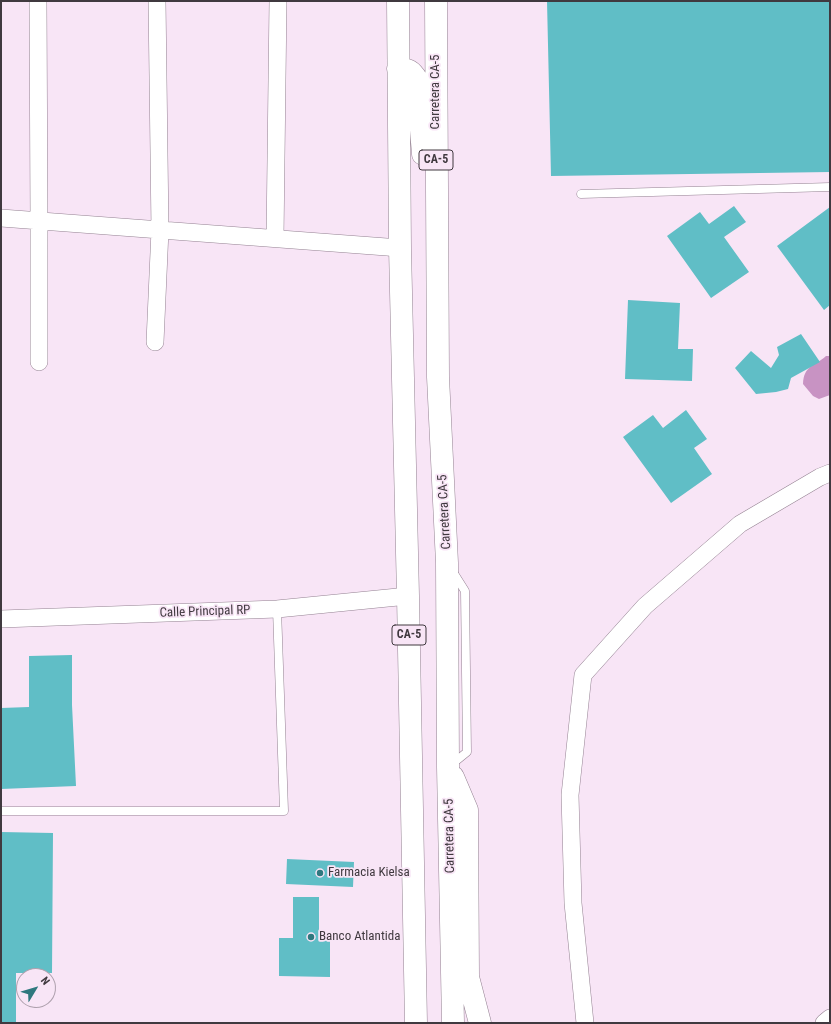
<!DOCTYPE html>
<html>
<head>
<meta charset="utf-8">
<style>
  body { margin:0 }
  #map { position:relative; width:831px; height:1024px; overflow:hidden; background:#f8e5f6; font-family:"Roboto Condensed",sans-serif }
  canvas { display:block }
  .frame { position:absolute; inset:0; border:2px solid #40393f; pointer-events:none }
  .north { position:absolute; left:16px; top:968px; width:40px; height:40px; box-sizing:border-box; background:#f8e5f6; border:1px solid #aea0ad; border-radius:50%; rotate:52deg; font-size:11px; font-weight:700; line-height:16px; text-align:center; color:#40393f }
  .north::after { content:''; display:block; margin:auto; width:14px; height:18px; background:#2f787e; clip-path:polygon(50% 0,100% 100%,50% 72%,0 100%) }
</style>
</head>
<body>
<div id="map">
<canvas width="831" height="1024"></canvas>
<div class="frame"></div>
<div class="north">N</div>
</div>
<script>
const g = document.querySelector('canvas').getContext('2d');
g.lineJoin = 'round';
function paint(path, color) {
  g.fillStyle = color;
  g.fill(path, 'evenodd');
}
function stroke(path, color, width, dash) {
  g.strokeStyle = color;
  g.lineWidth = width;
  g.lineCap = dash ? 'butt' : 'round';
  g.setLineDash(dash || []);
  g.stroke(path);
}
function drawText(font, color, halo, rows, align = 'center') {
  g.font = font + ' "Roboto Condensed",sans-serif';
  g.lineWidth = 3.5;
  g.setLineDash([]);
  g.textBaseline = 'middle';
  g.strokeStyle = halo;
  g.fillStyle = color;
  for (const [text, x, y, turn = 0] of rows) {
    g.save();
    g.translate(x, y);
    g.rotate((+turn || 0) * Math.PI / 180);
    g.textAlign = isNaN(turn) ? turn : align;
    if (halo) g.strokeText(text, 0, 0);
    g.fillText(text, 0, 0);
    g.restore();
  }
}
paint(new Path2D(`
  M826,356h4v39l-11,4 -6,-3 -10,-12c1,-19 11,-17 23,-28z`), '#c893c3');
paint(new Path2D(`
  M547,1h283v171l-279,4z
  M734,206l12,16 -22,15 25,35 -38,26 -44,-62 33,-24 9,12z
  M830,207v98l-6,5 -47,-64z
  M628,300l52,3 -2,46h15l-1,32 -67,-2z
  M801,334l19,28 -29,16 -3,11 -12,3 -20,2 -21,-26 16,-17 20,17 8,-13 -2,-8z
  M686,410l21,29 -13,9 18,26 -41,29 -48,-66 30,-22 10,13z
  M72,655v50l4,81 -75,3v-81l28,-1v-51z
  M1,832l52,1 -1,140h-36v50h-15z
  M287,859l67,3 -1,25 -67,-3z
  M293,897h26v39h11v41l-51,-1v-38h14z`), '#60bec6');
const lane = new Path2D(`
  M581,194l249,-7
  M451,765l16,-13 -2,-161 -12,-19
  M1,811h283l-7,-202`);
const street = new Path2D(`
  M38,1l1,220v141
  M1,218l399,30
  M275,238l3,-237
  M155,342l5,-112 -3,-229
  M1,619l276,-10 131,-13
  M585,1023l-12,-120 -3,-108 13,-120 62,-69 95,-82 80,-47 10,-4
  M824,1023l6,-5`);
const highway = new Path2D(`
  M398,1l2,247 8,348 8,427
  M436,1l2,376 9,186 1,204 5,256
  M398,69c11,1 13,1 19,11l6,74
  M453,777l14,33 1,167 12,46`);
stroke(lane, '#948292', 9);
stroke(street, '#948292', 18);
stroke(highway, '#948292', 23);
stroke(lane, '#fff', 8);
stroke(street, '#fff', 17);
stroke(highway, '#fff', 22);
for (const [x, y, r, color] of [
  [320,873,4,"#2f787e"],
  [311,937,4,"#2f787e"]
]) {
  const dot = new Path2D();
  dot.arc(x, y, r, 0, 2 * Math.PI);
  g.fillStyle = color;
  g.fill(dot);
  stroke(dot, '#f8e5f6', 1.5);
}
for (const [x, y, w] of [
  [436,160,34],
  [409,635,34]
]) {
  const box = new Path2D();
  box.roundRect(x - w / 2, y - 10, w, 20, 3);
  g.fillStyle = '#f8e5f6';
  g.fill(box);
  stroke(box, '#40393f', 1);
}
drawText('bold 12px', '#40393f', null, [
  ["CA-5",436,160],
  ["CA-5",409,635]
]);
drawText('13px', '#40393f', '#f8e5f6', [
  ["Carretera CA-5",436,92,-90],
  ["Carretera CA-5",445,512,-93],
  ["Calle Principal RP",205,612,-2],
  ["Carretera CA-5",450,836,-91]
]);
drawText('13px', '#40393f', '#f8e5f6', [
  ["Farmacia Kielsa",328,873],
  ["Banco Atlantida",319,937]
], 'left');
</script>
</body>
</html>
